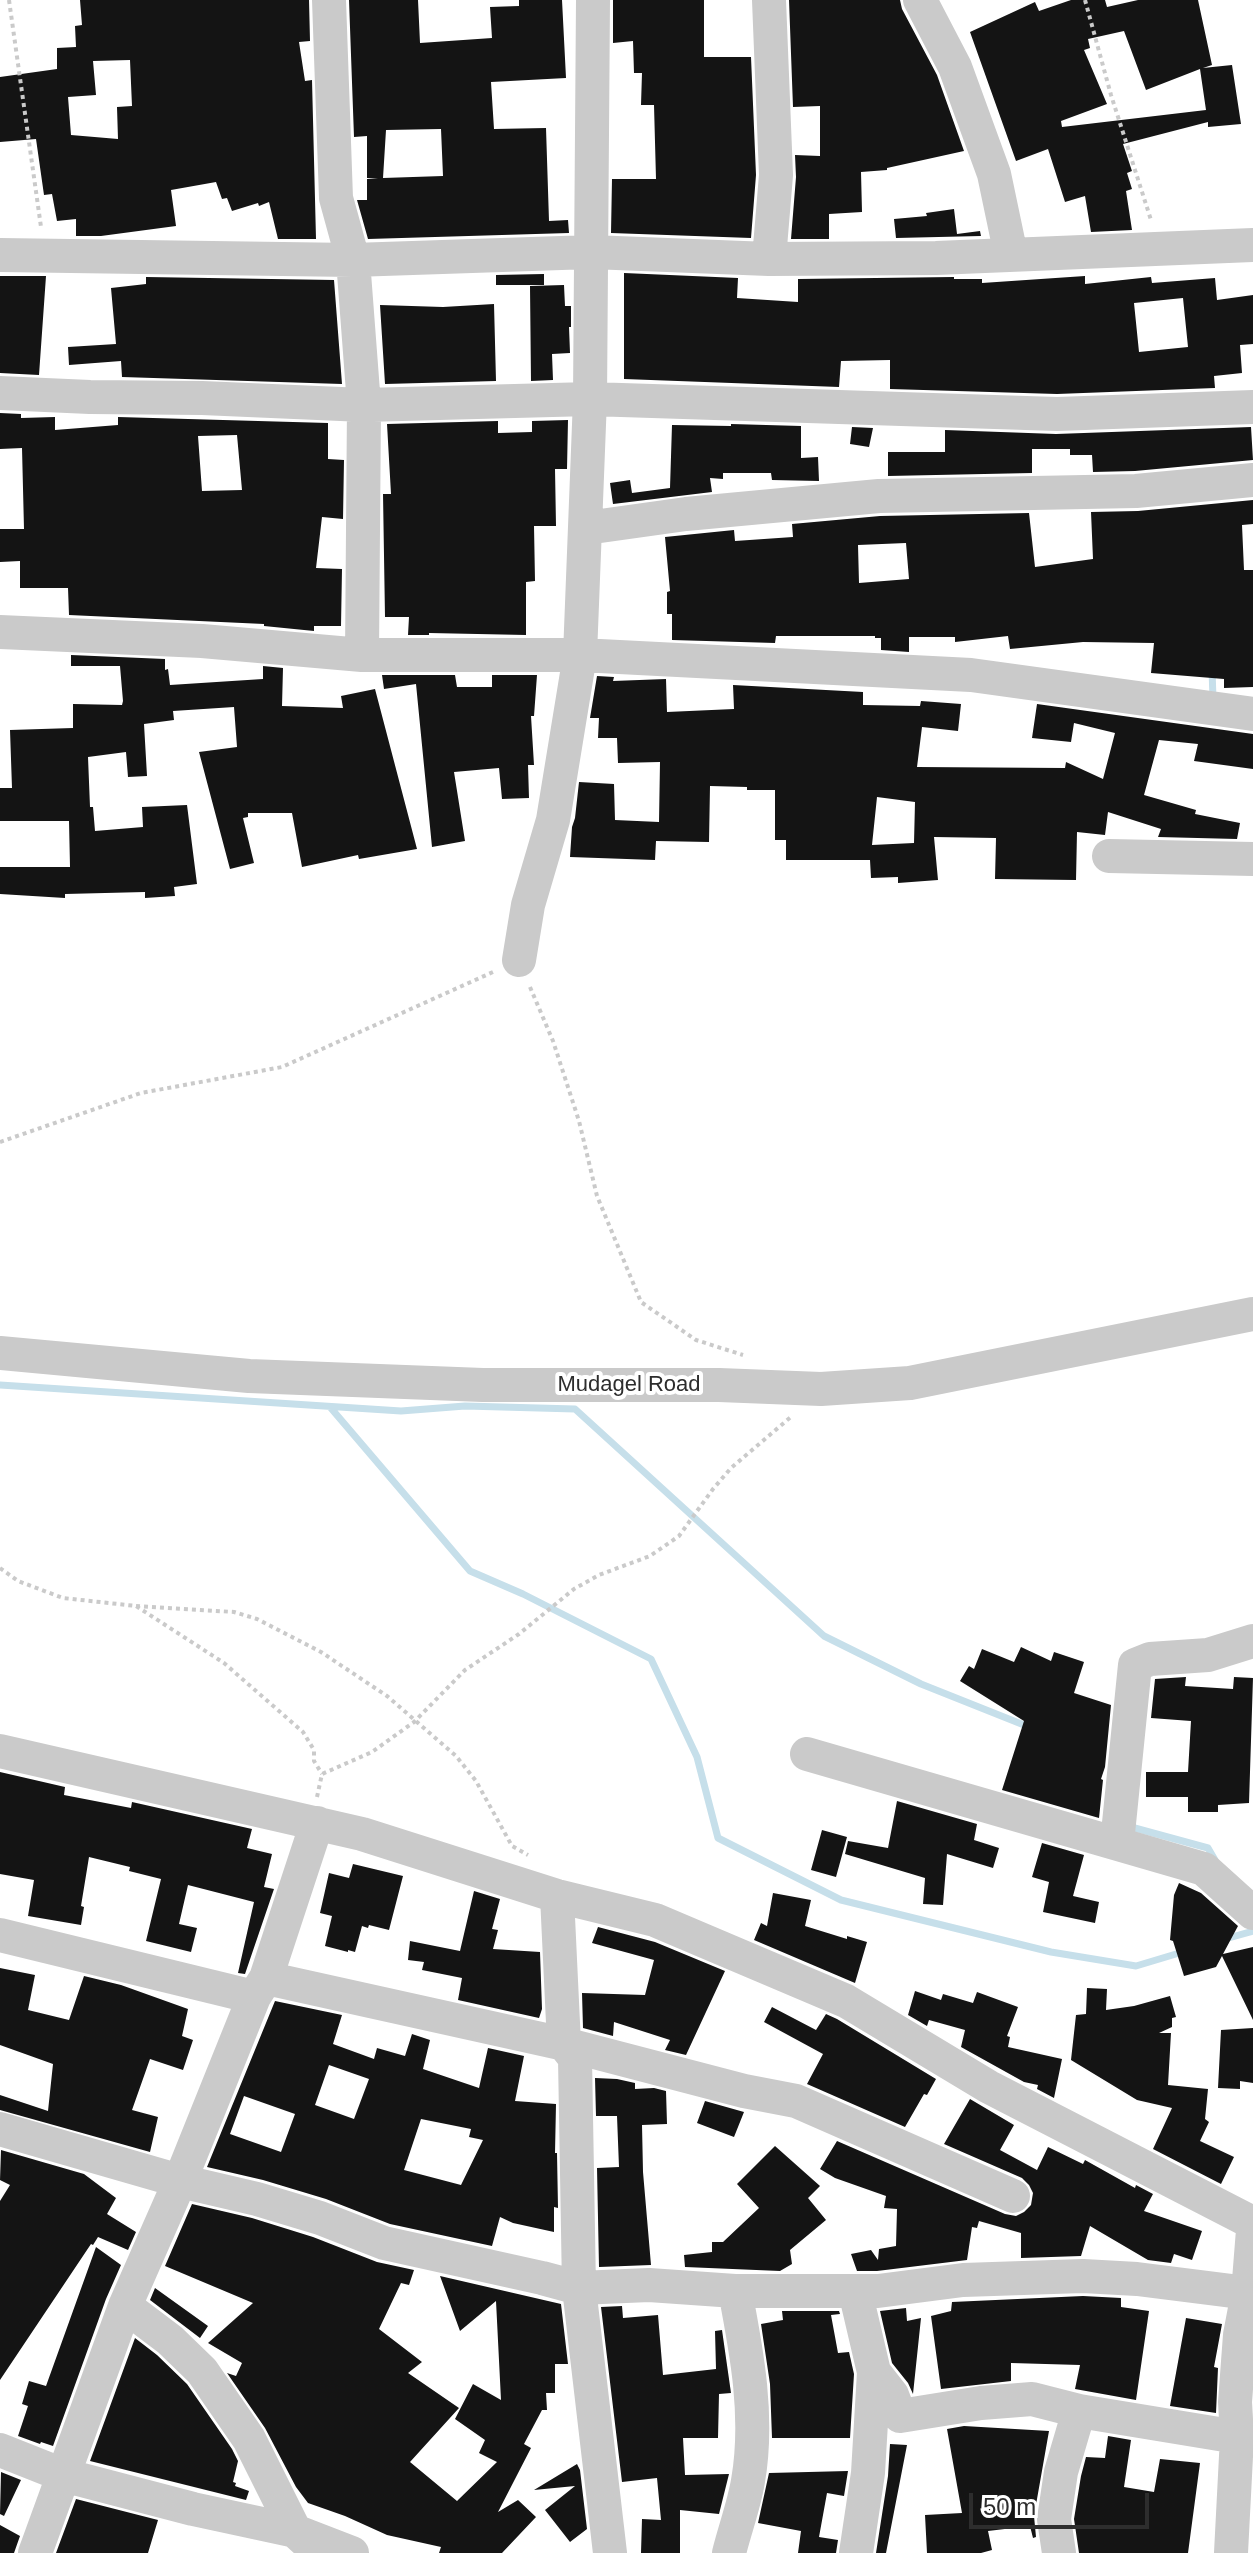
<!DOCTYPE html>
<html>
<head>
<meta charset="utf-8">
<style>
  body { margin:0 }
  #map { position:relative; width:1253px; height:2553px; overflow:hidden; background:#fff; font-family:Helvetica,sans-serif }
  canvas { display:block }
  .scale { position:absolute; left:969px; top:2493px; width:180px; height:36px; box-sizing:border-box; border:4px solid #2d2d2d; border-top:0; padding-left:10px; font-size:24px; line-height:28px; white-space:nowrap; color:#2d2d2d; -webkit-text-stroke:6px #fff; paint-order:stroke }
</style>
</head>
<body>
<div id="map">
<canvas width="1253" height="2553"></canvas>
<div class="scale">50 m</div>
</div>
<script>
const g = document.querySelector('canvas').getContext('2d');
g.lineJoin = 'round';
function stroke(path, color, width, dash) {
  g.strokeStyle = color;
  g.lineWidth = width;
  g.lineCap = dash ? 'butt' : 'round';
  g.setLineDash(dash || []);
  g.stroke(path);
}
function paint(path, color) {
  g.fillStyle = color;
  g.fill(path, 'evenodd');
}
function drawText(font, color, halo, rows, align = 'center') {
  g.font = font + ' Helvetica,sans-serif';
  g.lineWidth = 8;
  g.setLineDash([]);
  g.textBaseline = 'middle';
  g.strokeStyle = halo;
  g.fillStyle = color;
  for (const [text, x, y, turn = 0] of rows) {
    g.save();
    g.translate(x, y);
    g.rotate((+turn || 0) * Math.PI / 180);
    g.textAlign = isNaN(turn) ? turn : align;
    if (halo) g.strokeText(text, 0, 0);
    g.fillText(text, 0, 0);
    g.restore();
  }
}
stroke(new Path2D(`
  M1212,670l1,28
  M0,1385l401,26 64,-5 110,3 249,227 97,48 108,43
  M330,1407l140,164 53,23 128,65 46,98 21,81 123,62 210,52 85,14 50,-15
  M1131,1825v2l77,21 7,12
  M1225,1939l28,-8`), '#c6dfea', 7);
paint(new Path2D(`
  M80,0h229l1,41 -11,1 6,39 7,-1 4,159h-38l-9,-37 -10,4 -1,-3 -26,8 -5,-13 -5,1 -6,-17 -45,8 5,36 -75,10h-25v-17l-19,2 -5,-27 -8,1 -8,-56 -36,3v-65l57,-8v-21l19,-1 -1,-21 7,-1zM130,60l2,46 -15,1 1,32 -47,-4 -3,-38 28,-2 -3,-34z
  M349,0h69l2,43 72,-5 -2,-31 29,-1v-6h43l4,78 -75,4 3,47 52,-1 3,93 19,-1 1,13 -201,6 -11,-39h10v-21l11,-1h-11v-42l-13,1zM441,129l2,47 -60,2 3,-48z
  M613,0h91v57h47l5,118 -5,63 -140,-5 1,-54h44l-2,-74h-13l1,-32h-8l-1,-32 -20,2z
  M789,0h111l2,9 35,66 27,76 -77,17v2l-26,2 1,40 -33,2v25h-38l5,-62 -1,-22 25,1v-50l-27,1z
  M1071,0h34l2,7 31,-7h60l14,65 -9,3 29,-3 9,59 -33,3v-5l-85,22 9,27 -5,2 5,16 -6,2 6,39 -41,2 -6,-36 -20,6 -17,-53 -32,12 -46,-129 65,-30 4,9zM1124,31l22,59 54,-21 6,41 -144,17 -1,-6 46,-17 -23,-54 6,-2 -2,-9z
  M954,209l3,25 23,-3 1,5 -85,2 -2,-19 33,-3 -1,-3z
  M624,273l114,5 -1,20 61,4v-23l156,-2v2h28v4l103,-7v8l66,-7 1,6 63,-5 2,22 36,-5v49l-13,1 2,28 -28,3 1,12 -158,6 -167,-5v-29l-49,1 -2,26 -215,-8zM1183,298l5,49 -49,5 -5,-49z
  M544,274v11h-48v-10z
  M0,276h46l-7,99 -39,-2z
  M146,277l188,3 8,104 -220,-7 -1,-16 -52,4 -1,-18 48,-3 -5,-56 35,-4z
  M564,285l1,21h6v21h-2l1,26 -18,1 1,26 -22,1 -1,-95z
  M494,304l2,77 -111,3 -5,-79 63,2z
  M0,413l21,1v4l34,-1v13l63,-5v-8l210,6v36l16,1 -1,59 -21,-2 -6,51 26,1 -1,57h-27v5l-50,-5v-2l-195,-9 -1,-27h-48v-27l-20,1v-33h24l-2,-81 -22,1zM237,435l5,55 -40,1 -4,-55z
  M568,420l-1,49h-12l1,57h-22l1,55 -9,1v53l-97,-2v2h-21l1,-18h-24l-2,-123h8l-4,-70 111,-3v12l34,-1v-11z
  M731,424l70,2v32l17,-1 1,24 -47,-1 -1,-7h-48v6l-13,-1 2,14 -99,12 -3,-21 20,-3 2,13 38,-5 2,-63 59,1z
  M852,427l21,1 -4,19 -19,-3z
  M1251,427l2,33 -118,11 -42,1 -1,-17h-22v-6h-38v24l-144,3v-24h57v-22l111,4z
  M1253,500v24l-11,1 2,45h9v117l-29,1v-9l-73,-6 3,-30 -71,-1 -73,7 -2,-13 -53,6v-5h-46v15l-28,-2v-12h-6v-2h-99l-1,7 -103,-3v-26h-5v-22l3,-1 -5,-54 69,-7 1,11 58,-4 -1,-13 88,-8 149,-3 6,54 58,-8 -2,-47 47,-1zM906,543l3,36 -50,4 -1,-38z
  M71,655l94,4v11l3,-1 2,16 93,-6v-13l20,2 -1,38 61,2 -2,-12 34,-7 42,160 -58,10 -1,-4 -56,12 -10,-54h-44v4l-5,1 11,45 -24,6 -31,-117 38,-5 -3,-40 -61,4 1,9 -30,4 3,52 -19,1 -2,-25 -38,5 2,50h3l2,24 48,-4 -1,-20 45,-2 10,79 -23,3 1,9 -30,2v-6l-80,2v4l-65,-4v-27h70l-1,-46h-69v-33h12l-2,-58 63,-2v-24l49,1 1,-4 -3,-35h-49z
  M382,675h73l2,12h35v-12h45l-3,41h-3l3,49h-6l1,33 -27,1 -3,-31 -45,4 11,69 -33,6 -16,-163 -32,5z
  M597,676l17,1 -1,4 53,-2 1,33 67,-3 -1,-24 130,7v13l57,1 1,-5 40,3 -3,27 -36,-4 -5,40 148,1 1,-6 37,17 12,-46 -41,-10 -3,19 -39,-4 5,-34 216,30v35l-59,-8 4,-17 -39,-4 -15,55 52,15 -1,4 45,9 -3,16 -79,-2 3,-8 -53,-17 -3,23 -28,-3 -1,48 -81,-1 1,-41 -62,-1 4,43 -40,3v-6l-27,1 -1,-18h-84v-20h-11v-50h-28v-3l-37,-1 -1,56 -53,-1 -1,19 -85,-3 2,-30 3,-9 4,-36 35,2 1,36 44,2 1,-60 -42,1 -1,-25h-19l1,-20h-9zM877,797l38,5 -1,41 -42,2z
  M1021,1647l30,14 3,-9 30,10 -10,31 37,12 -6,62 -4,12 2,1 -4,38 -97,-28 22,-69 -64,-40 9,-15 5,3 8,-20 32,13z
  M1186,1677l-1,9 48,3 1,-12 19,1 -4,125 -31,2v7h-30v-15h-42v-25h42l3,-51 -40,-3 4,-39z
  M0,1772l65,15 -1,8 67,13 1,-6 120,27 -5,19 25,6 -8,33 10,2 -29,85 -7,-1 16,-71 -66,-17 -9,39 18,4 -6,24 -45,-11 15,-62 -32,-8 1,-4 -41,-10 -8,49 3,1 -3,18 -53,-9 6,-36 -34,-6z
  M897,1801l80,23 -3,16 25,8 -6,20 -46,-14 -4,51 -20,-1 2,-26 -80,-24 3,-13 40,7z
  M822,1830l25,7 -11,40 -25,-7z
  M1042,1843l42,12 -11,41 26,6 -4,21 -52,-11 6,-30 -17,-5z
  M353,1864l50,12 -14,54 -20,-5 -1,3 -6,-2 -7,26 -7,-2v2l-23,-6 7,-30 -12,-3 9,-40 20,5z
  M1179,1883l22,10 37,33 -15,28 30,-7v73l-31,-64 -6,11 -32,9 -11,-35 -3,-1 4,-45z
  M474,1891l26,8 -8,30 6,1 -5,19 47,3 2,57 -3,9 -81,-18 4,-22 -40,-8 2,-8 -16,-2 2,-19 50,10z
  M773,1893l38,7 -6,26 42,13v-3l20,6 -12,41 -101,-43 7,-17 6,3z
  M598,1927l57,15 70,29 -39,84 -21,-5 5,-10 -56,-18 -1,14 -30,-8 -1,-35 63,2 9,-35 -62,-17z
  M0,1968l35,7 -7,35 41,10 15,-44 37,9 67,24 -6,27 11,4 -10,30 -33,-11 -18,51 26,7 -8,35 -150,-42v-15l48,16 5,-47 -53,-19z
  M1087,1988l20,1 -1,21 28,-4 36,-10 6,21 -4,1v9l-13,6h12l-3,52 40,4 -3,30 4,3 -9,19 34,16 -13,27 -68,-35 19,-41 -35,-8 -66,-40 5,-45 10,-1z
  M915,1991l26,9 2,-6 30,9 4,-11 41,15 -11,29 3,1 -2,10 54,12 -8,39 -17,-9 1,-4 -14,-3 -63,-35 4,-17 -36,-10 -2,6 -19,-11z
  M275,2001l67,14 -9,29 41,15 3,-11 28,8 7,-22 18,6 -7,29 56,19 9,-40 36,8 -9,45 41,3 -1,49h2l1,55 -4,-1v25l-41,-9 -13,-6 -8,29 -102,-22 -64,-25 -63,-19 -56,-13zM329,2065l40,14 -15,40 -39,-14zM244,2096l51,18 -14,38 -51,-18zM421,2119l50,10 -2,8 14,3 -22,45 -57,-15z
  M772,2007l44,23 10,-16 11,5 99,60 -9,16 -3,-1 -19,33 -98,-43 16,-30 -59,-32z
  M1253,2028v55l-13,-2v8l-22,-1 3,-58z
  M595,2078l22,1 18,4v6l19,-1 12,3 1,33 -25,1 1,47 8,93 -52,2 -2,-99 22,-1 -2,-51h-21z
  M970,2099l44,26 -14,25 37,20 11,-23 35,17 2,-4 50,28 1,-3 17,9 -9,17 58,20 -10,29 -18,-6 -3,9 -23,-3 -58,-34 -9,30 -60,2v-25l-42,-12 -2,7 -5,-1 -5,33 -90,11h-20l-6,-17 20,-4 7,10 1,-11 17,-3 1,-37 -13,-1 2,-12 -51,-18 -15,-9 17,-28 168,73 11,2 8,-4 7,-7 2,-12 -4,-8 -7,-7 -78,-34z
  M705,2101l39,11 -10,25 -37,-14z
  M775,2146l45,40 -12,12 18,22 -36,30 2,14 -12,7 -95,-4 -1,-12 28,-3v-10h11l36,-34 -22,-24z
  M1,2150l83,24 32,24 -9,16 29,18 -8,18 -30,-13 -5,8 -2,-1 -91,136v-179l10,-16 -10,-5z
  M192,2204l60,14 61,19 64,25 37,8 -5,15 -8,-2 -22,46 43,33 -14,11 51,35 -49,54 47,39 40,-39 -18,-9 6,-13 -30,-21 18,-35 28,16 -5,-99 -36,30 -20,-55 121,28 7,60h-13v29h-9l1,17h-5l-18,34 7,4 -33,64 20,-12 18,17 -34,36h-63l2,-6 -54,-12 -42,-19 -37,-13 -12,-16 -31,-59 -38,-55 9,3 6,-13 -34,-20 45,-40 -88,-37z
  M96,2247l25,18 -15,34 -53,147 -12,-4 -1,2 -22,-8 10,-30 -6,-2 7,-23 17,5z
  M155,2288l53,38 -8,12 -50,-38z
  M1083,2296l38,2v9l28,4 -13,89 -61,-11 5,-24 -69,-2v18l-70,8 -10,-73 20,-5 1,-9z
  M622,2306l1,12 35,-3 5,60 53,-6 -1,-38 7,-1 9,63 -12,1 -1,44h-35l2,37 44,-1 -10,40 -39,-4v43h-39l1,-34 19,1 -4,-42 -35,4 -21,-175z
  M906,2308l1,13 14,-3 -8,76 -5,-11 -16,-20 -12,-52z
  M782,2311h57l1,3 -9,1 7,38 11,-1 5,22 -4,64h-78l-2,-54 -9,-60 22,-4z
  M1186,2318l36,6 -8,43 4,1 -2,45 -46,-7z
  M135,2338l22,17 30,29 45,65 6,12 -5,21 3,1 -1,3 14,5 -3,9 -156,-39z
  M964,2426l85,5 -15,85 2,21 -3,1 -3,-12 -42,5 4,19 -11,3h-54l-2,-38 37,-2 -15,-84z
  M1108,2436l23,4 -7,47 30,5 6,-33 40,4 -12,90h-109l-5,-34 7,-43 5,-19 19,1z
  M890,2444l17,1 -21,108h-10l12,-77z
  M577,2464l3,6 7,59 -17,13 -25,-32 30,-24 -41,4z
  M848,2471l-4,25 -17,-3 -8,44 19,3 -2,13h-38l3,-22 -43,-8 11,-50z
  M1,2472l20,8 -17,36 -4,-2z
  M76,2499l82,21 -10,33h-92z
  M0,2525l20,11 -6,17h-14z`), '#141414');
stroke(new Path2D(`
  M9,0l32,227
  M1085,0l26,95 40,125
  M530,987l23,54 26,80 18,75 44,106 55,38 47,15
  M0,1142l141,-49 141,-26 211,-95
  M0,1568l18,13 45,17 73,8 88,57 79,69 11,18v11l8,13
  M136,1606l98,6 23,7 64,33 66,44 69,60 20,25 36,65 16,9
  M317,1797l5,-23 50,-22 42,-30 51,-52 54,-36 55,-45 25,-14 51,-19 29,-20 34,-47 18,-21 61,-52`), '#cacaca', 4, [4, 4]);
stroke(new Path2D(`
  M329,0l7,198 17,62 11,145 -2,250
  M920,0l35,67 39,107 17,81
  M0,255l353,5 238,-8 178,7 167,-1 317,-13
  M769,259l7,-84 -7,-175
  M0,393l90,4 112,1 162,7 226,-6 467,15 196,-7
  M586,528l100,-14 193,-18 257,-5 117,-11
  M0,632l202,9 160,14h218l391,20 282,39
  M1109,856l144,3
  M519,960l9,-55 25,-85 27,-165 10,-256 3,-399
  M0,1353l249,23 234,9h236l102,4 89,-6 343,-69
  M0,1751l362,83 195,62 98,24 191,81 143,86 264,136
  M807,1754l397,115 49,44
  M1117,1843l18,-178 15,-6 58,-4 45,-14
  M557,1896l7,148 11,14 4,230 31,265
  M0,1935l254,62
  M266,1978l298,66 180,47 52,10 217,95
  M0,2129l180,52 77,18 63,19 64,25 158,35 37,10 70,-3 86,6h143l85,-11 120,-4 54,3 111,14
  M855,2291l19,81 -6,101 -12,80
  M125,2306l45,34 32,31 47,68 46,92 12,11
  M874,2372l18,23 8,21 81,-13 51,-4 47,12 158,26
  M0,2450l63,25 130,34 102,22 57,22
  M35,2553l90,-247 55,-125 74,-184 12,-19 51,-155
  M729,2553c6,-24 15,-48 19,-72 11,-63 -1,-128 -13,-190
  M1059,2553l-5,-34 7,-47 18,-61
  M1231,2553l6,-116 -2,-35 5,-67 8,-42 5,-63`), '#cacaca', 34);
drawText('22px', '#2d2d2d', '#fff', [
  ["Mudagel Road",629,1385]
]);
</script>
</body>
</html>
